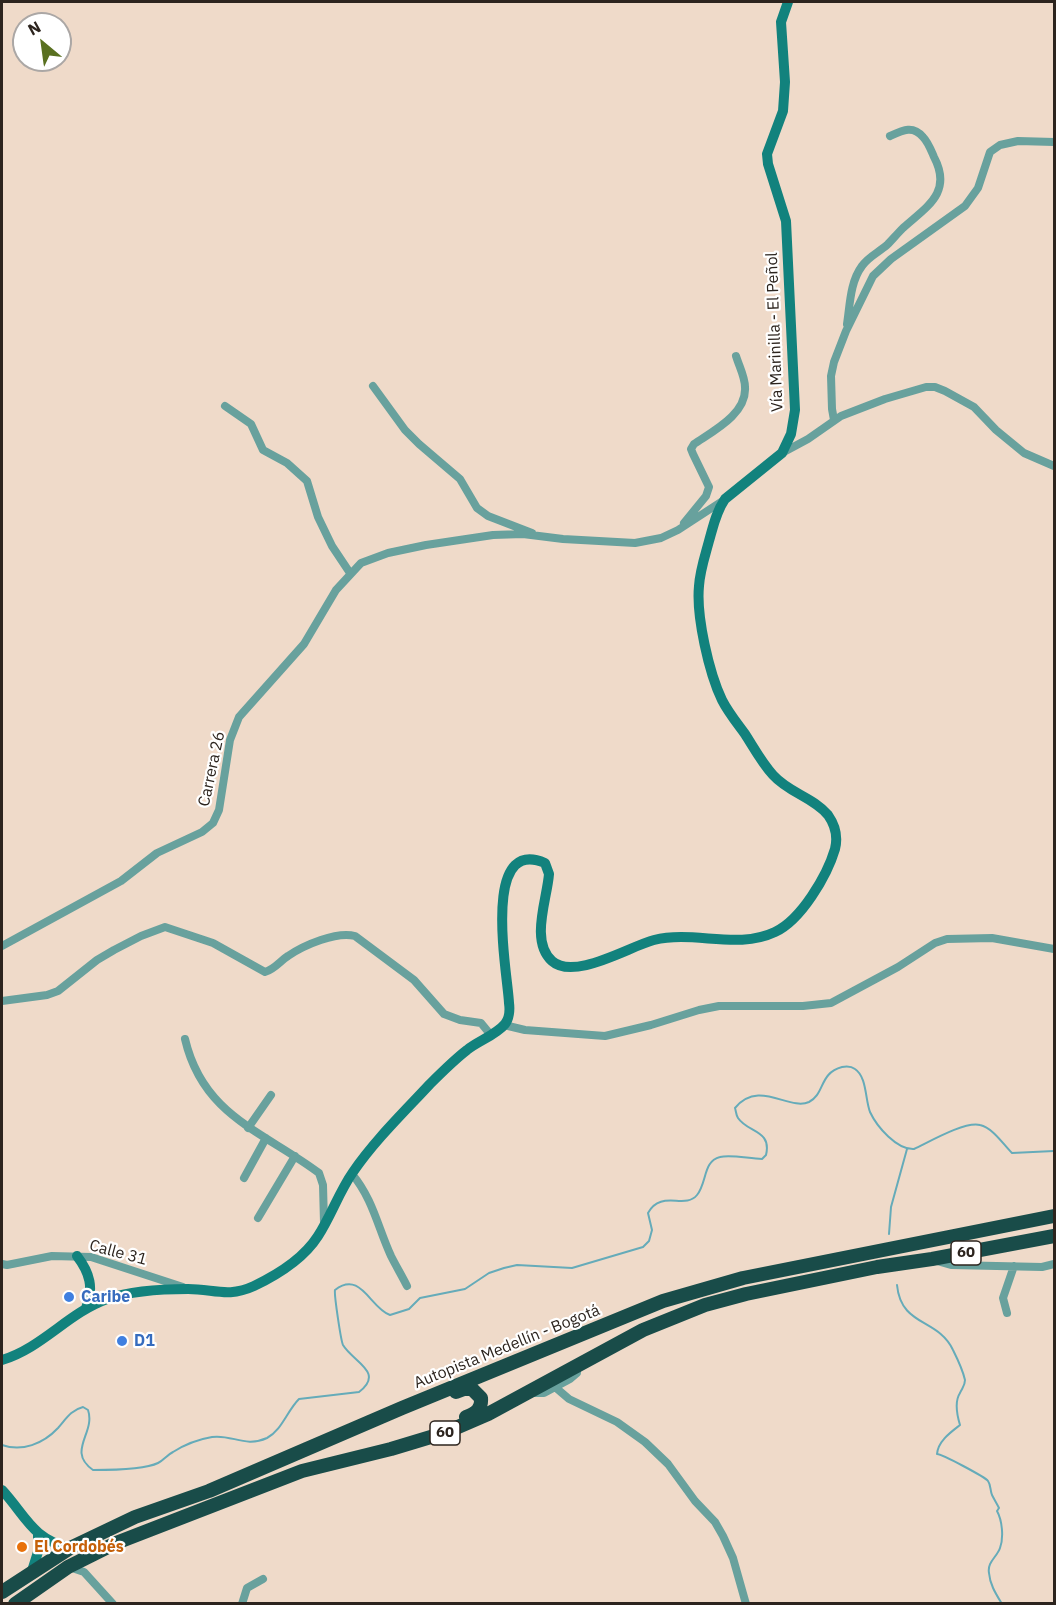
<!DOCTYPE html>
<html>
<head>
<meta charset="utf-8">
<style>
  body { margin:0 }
  #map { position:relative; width:1056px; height:1605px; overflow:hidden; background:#efdac9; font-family:"IBM Plex Sans",sans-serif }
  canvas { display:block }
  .frame { position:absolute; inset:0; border:3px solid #2c241e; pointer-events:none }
  .north { position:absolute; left:12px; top:12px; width:60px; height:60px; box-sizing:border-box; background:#fff; border:2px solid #aba7a5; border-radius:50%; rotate:331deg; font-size:16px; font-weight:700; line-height:24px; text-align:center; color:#2c241e }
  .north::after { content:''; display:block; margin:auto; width:21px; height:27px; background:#597020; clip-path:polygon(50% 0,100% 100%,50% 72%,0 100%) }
</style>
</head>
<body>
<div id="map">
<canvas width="1056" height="1605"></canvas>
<div class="frame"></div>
<div class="north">N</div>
</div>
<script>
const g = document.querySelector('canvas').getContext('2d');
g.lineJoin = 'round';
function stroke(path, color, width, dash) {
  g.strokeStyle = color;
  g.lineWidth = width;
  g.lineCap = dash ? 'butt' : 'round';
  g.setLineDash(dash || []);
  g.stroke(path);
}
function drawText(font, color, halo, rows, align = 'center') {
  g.font = font + ' "IBM Plex Sans",sans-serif';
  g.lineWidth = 4.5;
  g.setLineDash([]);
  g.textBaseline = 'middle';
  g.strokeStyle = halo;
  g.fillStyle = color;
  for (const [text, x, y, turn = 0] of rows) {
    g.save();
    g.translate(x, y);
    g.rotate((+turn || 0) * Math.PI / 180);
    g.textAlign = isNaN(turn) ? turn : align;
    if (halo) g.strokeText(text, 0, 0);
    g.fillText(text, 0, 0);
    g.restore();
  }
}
stroke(new Path2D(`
  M889,1234l2,-27 16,-58
  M897,1285c4,42 41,33 56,65 4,8 10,21 12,30 0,6 -3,8 -5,13 -6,9 -3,22 0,32 -9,7 -22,16 -23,29 5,0 48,23 51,27 3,4 2,9 4,14 2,4 5,9 7,13l-2,3c5,9 7,26 3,37 -3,9 -13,14 -11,25 1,12 7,21 13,31
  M2,1445c20,7 41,-1 56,-17 8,-9 13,-18 25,-21l5,3c8,23 -22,41 5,60 17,0 51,0 65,-7 6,-3 9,-8 15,-11 11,-7 27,-13 39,-15 20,-3 33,11 55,1 15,-8 20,-27 32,-39l60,-7c26,-20 -6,-30 -16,-47 -2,-4 -9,-50 -8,-55 26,-20 35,18 55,25l19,-6 11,-11 45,-9 24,-16 15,-5 13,-3 55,3 71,-21 6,-6 3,-11 -4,-17c13,-24 37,-3 49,-18 10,-12 6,-34 23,-38 11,-3 30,2 42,2l4,-4c6,-25 -18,-22 -28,-37 -2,-3 -2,-7 -3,-10 24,-29 54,3 74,-6 16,-8 10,-29 33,-35 5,-1 9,-1 13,2 12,8 10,30 15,43 7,15 27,38 44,37 15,-7 51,-28 66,-24 13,3 23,19 32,28l42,-2`), '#65abb9', 2);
stroke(new Path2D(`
  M847,324c3,-19 3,-42 15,-58 6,-9 17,-14 25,-21 5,-5 10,-11 16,-17 23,-21 50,-35 31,-71 -3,-7 -6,-15 -11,-20 -10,-12 -20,-7 -33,-1
  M373,386l32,44 14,14 41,35 17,29 11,8 44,17
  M225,406l26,18 12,26 24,13 20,18 11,36 14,29 18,27
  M834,420l-2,-11 -1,-33 3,-14 12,-31 27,-55 18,-17 74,-53 13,-18 12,-36 10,-7 18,-4 36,1
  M782,453l26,-14 33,-23 44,-17 41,-12h9l10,4 29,16 22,23 28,23 30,13
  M684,523l22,-27 3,-9 -16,-33 -2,-5 3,-5c19,-13 53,-30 51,-57 0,-10 -6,-21 -9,-31
  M2,946l119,-65 36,-28 45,-21 11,-9 6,-13 11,-70 9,-23 65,-73 32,-54 25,-27 27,-10 38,-8 67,-10 30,-1 40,5 72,4 26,-5 17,-8 46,-30
  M2,1001l45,-6 11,-4 39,-31 17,-10 27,-14 24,-9 48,16 52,29c10,-3 15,-11 23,-16 16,-11 49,-25 67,-20l59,44 30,34 16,6 21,3 9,11
  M504,1025l21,5 80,6 46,-11 48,-15 20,-4h84l28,-3 67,-36 37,-24 12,-4 45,-1 62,11
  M185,1039c18,77 78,92 134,134l4,12 1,38
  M248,1128l23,-33
  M352,1174c21,25 26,54 39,82 5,10 11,20 16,30
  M244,1178l22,-40
  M258,1218l37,-62
  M937,1261l14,4 91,2 12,-3
  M2,1264l5,1 45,-9 39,1 92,30
  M1007,1313l-4,-15 11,-32
  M555,1387l14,12 48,23 28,20 23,22 27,37 20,21 8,14 10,22 13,46
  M530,1393h14l26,-14 7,-6v-7
  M69,1567l15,5 29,32
  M242,1604l5,-16 16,-9`), '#68a19d', 8);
stroke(new Path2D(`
  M77,1256c13,17 17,32 9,52
  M2,1360c40,-12 66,-47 105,-61 24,-8 55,-10 81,-10 26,0 40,9 66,-3 23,-11 50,-28 64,-50 13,-20 21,-44 35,-64 22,-32 51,-60 77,-88 12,-12 24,-24 37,-34 11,-9 29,-15 38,-26 4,-5 5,-14 4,-21 -1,-27 -29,-168 36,-140l4,11c-2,26 -19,67 3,87 22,20 78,-15 102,-21 40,-10 83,10 121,-8 26,-12 52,-56 60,-83 3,-12 0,-24 -7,-34 -15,-18 -39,-22 -55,-40 -11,-12 -19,-27 -28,-41 -8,-11 -17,-22 -23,-34 -13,-27 -26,-84 -23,-114 1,-16 6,-30 10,-45 4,-14 7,-29 16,-42l57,-46 9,-19 4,-24 -9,-189 -18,-57 -1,-10 16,-43 2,-29 -4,-60 7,-20
  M2,1490c24,26 30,49 68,58
  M32,1571l6,-19v-18`), '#12827d', 10);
stroke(new Path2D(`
  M456,1392l8,-3h8l9,9c1,11 -5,15 -15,19
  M2,1592l68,-44 65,-31 74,-26 193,-83 261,-107 80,-23 311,-62
  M15,1604l53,-37 48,-24 186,-72 89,-22 53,-16 44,-19 155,-84 62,-25 41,-11 131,-27 55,-8 122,-23`), '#194c49', 14);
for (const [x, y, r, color] of [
  [69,1297,6,"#3f7fe0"],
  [122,1341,6,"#3f7fe0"],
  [22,1547,6,"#e8710a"]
]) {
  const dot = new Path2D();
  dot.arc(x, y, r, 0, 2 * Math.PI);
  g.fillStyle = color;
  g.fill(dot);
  stroke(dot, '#fff', 2);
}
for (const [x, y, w] of [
  [966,1253,30],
  [445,1433,30]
]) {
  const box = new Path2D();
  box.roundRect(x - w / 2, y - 12, w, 24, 4.5);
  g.fillStyle = '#fff';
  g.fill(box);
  stroke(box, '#2c241e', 1.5);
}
drawText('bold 15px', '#2c241e', null, [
  ["60",966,1253],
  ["60",445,1433]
]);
drawText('16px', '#2c241e', '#fff', [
  ["Vía Marinilla - El Peñol",775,332,-92],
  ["Carrera 26",212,769,-78],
  ["Calle 31",118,1253,15],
  ["Autopista Medellín - Bogotá",507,1347,-22]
]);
drawText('bold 16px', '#366cbe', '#fff', [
  ["Caribe",81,1297],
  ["D1",134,1341]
], 'left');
drawText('bold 16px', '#c56008', '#fff', [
  ["El Cordobés",34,1547]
], 'left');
</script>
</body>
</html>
